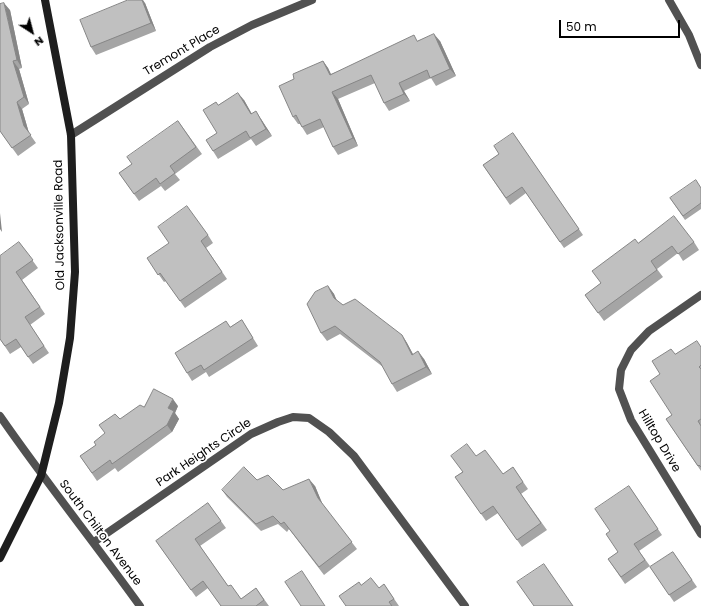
<!DOCTYPE html>
<html>
<head>
<meta charset="utf-8">
<style>
  body { margin:0 }
  #map { position:relative; width:701px; height:606px; overflow:hidden; background:#fff; font-family:Poppins,sans-serif }
  canvas { display:block }
  .north { position:absolute; left:12px; top:12px; width:40px; height:40px; -webkit-text-stroke:3px #fff; paint-order:stroke; rotate:144deg; font-size:11px; font-weight:700; line-height:16px; text-align:center; color:#000 }
  .north::after { content:''; display:block; margin:auto; width:14px; height:18px; background:#000; clip-path:polygon(50% 0,100% 100%,50% 72%,0 100%) }
  .scale { position:absolute; left:559px; top:20px; width:121px; height:18px; box-sizing:border-box; border:2px solid #000; border-top:0; padding-left:5px; font-size:12px; line-height:14px; white-space:nowrap; color:#000; -webkit-text-stroke:3px #fff; paint-order:stroke }
</style>
</head>
<body>
<div id="map">
<canvas width="701" height="606"></canvas>
<div class="north">N</div>
<div class="scale">50 m</div>
</div>
<script>
const g = document.querySelector('canvas').getContext('2d');
g.lineJoin = 'round';
function stroke(path, color, width, dash) {
  g.strokeStyle = color;
  g.lineWidth = width;
  g.lineCap = dash ? 'butt' : 'round';
  g.setLineDash(dash || []);
  g.stroke(path);
}
function paint(path, color) {
  g.fillStyle = color;
  g.fill(path, 'evenodd');
}
function drawText(font, color, halo, rows, align = 'center') {
  g.font = font + ' Poppins,sans-serif';
  g.lineWidth = 3.5;
  g.setLineDash([]);
  g.textBaseline = 'middle';
  g.strokeStyle = halo;
  g.fillStyle = color;
  for (const [text, x, y, turn = 0] of rows) {
    g.save();
    g.translate(x, y);
    g.rotate((+turn || 0) * Math.PI / 180);
    g.textAlign = isNaN(turn) ? turn : align;
    if (halo) g.strokeText(text, 0, 0);
    g.fillText(text, 0, 0);
    g.restore();
  }
}
stroke(new Path2D(`
  M669,0l20,35 12,30
  M71,135l139,-88 42,-22 60,-25
  M701,295l-52,36 -18,19 -10,20 -2,19 12,31 70,114
  M0,416c45,65 94,126 140,190
  M94,542l157,-108 27,-12 15,-5 16,1 20,14 25,24 111,150`), '#515151', 8);
stroke(new Path2D(`
  M0,558l41,-82 18,-73 11,-65 5,-66 -4,-137 -26,-135`), '#1e1e1e', 8);
paint(new Path2D(`
  M145,3l11,28 -60,24 -5,-8z
  M10,10l12,58 -3,1 10,35 -7,5 7,24 7,10 -18,13 -18,-25z
  M418,41h22l16,35 -20,10 -5,-8 -27,13 6,10 -21,10 -5,-8 -9,-20 -37,16 20,47 -20,9 -5,-8 -9,-20 -17,8 -5,-8 -2,-3h-2l-5,-7 1,-38 29,-18 5,7 3,6z
  M244,100l7,13 10,6 11,17 -16,10 -5,-7 -33,20 -5,-8 4,-18 1,-28z
  M178,121l24,33 -27,20 5,6 -15,11 -4,-5 -22,15 -20,-28 13,-9z
  M513,133l70,102 -19,13 -38,-55 -16,12 -27,-40 16,-11z
  M701,188v21l-16,11 -15,-22z
  M208,235l5,8 -7,5 21,31 -42,29 -19,-27 -2,1 -17,-24z
  M19,242l19,26 -16,12 23,34 -15,11 19,28 -16,11 -12,-17 -11,7 -10,-15z
  M694,242l5,8 -16,11 -5,-8 -21,16 6,8 -59,44 -19,-26 16,-12 37,-40z
  M328,286l6,8 2,6 7,5 59,30 5,8 6,11 11,5 8,15 -35,18 -5,-8 -9,-17 -43,-33 -13,7 -6,-8z
  M242,320l16,26 -49,31 -3,-5 -14,9 -5,-8 43,-46z
  M701,346v125l-35,-52 6,-4 -12,-41 15,-20z
  M178,406l-3,7 4,6 -7,13 -54,40 -3,-4 -18,13 -17,-25 16,-11 9,-11 15,-15z
  M476,456l27,18 10,-7 15,22 -7,5 26,36 -25,17 -24,-34 -12,8 -31,-44 7,-5z
  M257,480l26,10 32,-4 7,18 35,45 -33,26 -35,-46 -2,3 -9,-8 -17,7 -34,-34 -5,-7z
  M629,486l33,49 -23,16 11,15 -25,18 -17,-25 10,-7 -8,-21z
  M208,503l18,25 -26,18 28,40 13,13 15,-11 13,18h-48l-13,-18 -12,9 -40,-56z
  M673,552l24,35 -23,15 -24,-35z
  M384,584l15,22h-54l16,-21 18,3z`), '#a5a5a5');
paint(new Path2D(`
  M142,0h1l2,3 11,28 -5,-8z
  M4,3l6,7 12,58 -5,-8z
  M434,34l6,7 16,35 -6,-7z
  M13,61l6,8 10,35 -5,-7z
  M323,61l5,7 7,15 -5,-8z
  M399,83l5,8 6,10 -6,-7z
  M332,92l6,7 20,47 -5,-8z
  M238,93l6,7 12,21 -5,-7z
  M17,102l5,7 7,24 -5,-7z
  M256,111l5,8 11,17 -6,-7z
  M0,213l2,19 -2,-3z
  M328,286l6,8 5,11 -5,-7z
  M402,335l5,8 10,19 -5,-7z
  M418,351l6,8 8,15 -6,-7z
  M173,399l5,7 -3,7 4,6 -7,13 -5,-7 1,-17z
  M309,479l6,7 8,19 -5,-7z`), '#868686');
const building = new Path2D(`
  M128,0h14l9,23 -60,24 -11,-27z
  M4,3l13,57 -4,1 11,36 -7,5 7,24 7,9 -19,13 -12,-17v-127z
  M434,34l16,35 -20,9 -3,-8 -28,13 5,11 -20,9 -13,-28 -39,17 21,46 -20,9 -13,-28 -18,8 -6,-12 -3,2 -14,-31 15,-7 -1,-5 30,-13 7,14 84,-40 3,6z
  M238,93l13,21 5,-3 10,18 -16,9 -4,-7 -33,20 -7,-11 11,-7 -14,-23 13,-8 2,3z
  M178,121l18,26 -26,19 5,7 -15,11 -4,-6 -22,16 -15,-21 13,-9 -5,-7z
  M513,133l66,96 -19,13 -38,-55 -16,11 -23,-33 16,-11 -5,-8z
  M696,180l5,8v15l-18,13 -13,-18z
  M187,206l21,29 -7,6 21,31 -42,29 -20,-28 -2,2 -11,-17 22,-15 -11,-16z
  M674,216l20,26 -16,12 -6,-8 -21,15 6,9 -59,43 -13,-18 16,-12 -9,-12 43,-32 3,4z
  M19,242l14,18 -17,12 24,35 -15,10 19,29 -16,11 -12,-18 -11,7 -5,-7v-83z
  M328,286l6,12 9,7 12,-6 47,36 10,20 6,-4 8,16 -34,17 -12,-22 -45,-36 -14,7 -14,-29 8,-12z
  M242,320l11,18 -49,32 -3,-5 -14,8 -12,-20 51,-32 4,6z
  M697,341l4,6v18l-2,2 2,2v50l-3,2 3,5v41l-2,-2 -1,1 -32,-47 6,-4 -22,-34 10,-7 -8,-13 19,-12 4,5z
  M154,389l19,10 -5,9 6,3 -7,14 -55,39 -2,-4 -18,13 -12,-17 16,-11 -2,-3 11,-9 -6,-8 16,-11 5,5 20,-14 4,2z
  M467,444l9,12 9,-6 18,24 10,-7 10,15 -7,5 25,36 -24,17 -24,-34 -12,8 -26,-37 8,-5 -12,-16z
  M244,467l13,13 11,-5 15,15 26,-11 9,19 34,44 -33,25 -35,-45 -3,2 -8,-8 -17,8 -34,-34z
  M629,486l29,43 -24,15 11,16 -24,17 -13,-18 10,-7 -12,-18 4,-3 -15,-22z
  M208,503l13,18 -26,18 33,47 3,-1 10,14 15,-11 8,12 -8,6h-35l-18,-25 -12,9 -35,-49z
  M673,552l19,28 -23,15 -19,-28z
  M544,564l29,42h-39l-17,-24z
  M302,571l23,35h-24l-16,-24z
  M371,578l8,10 5,-4 10,15 -5,3 3,4h-46l-7,-10 20,-14 2,3z`);
paint(building, '#c0c0c0');
stroke(building, '#868686', 1);
drawText('12px', '#000', '#fff', [
  ["Tremont Place",182,51,-31],
  ["Old Jacksonville Road",60,225,-91],
  ["Hilltop Drive",659,441,59],
  ["Park Heights Circle",204,453,-34],
  ["South Chilton Avenue",100,533,53]
]);
</script>
</body>
</html>
